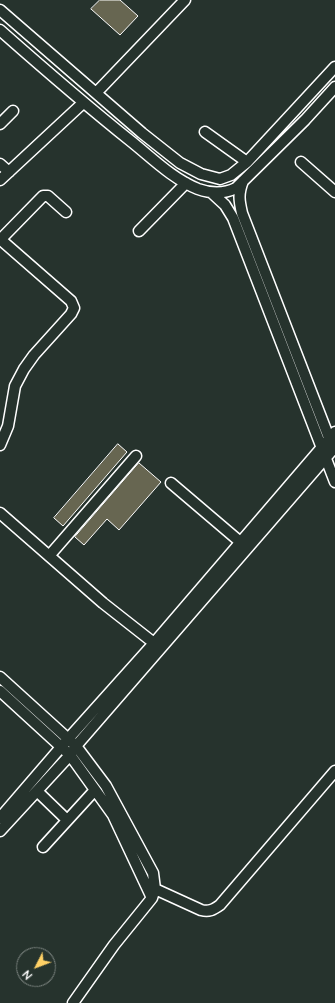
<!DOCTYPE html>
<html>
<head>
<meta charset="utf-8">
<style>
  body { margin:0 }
  #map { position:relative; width:335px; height:1003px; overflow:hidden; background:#26332d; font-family:"Architects Daughter",sans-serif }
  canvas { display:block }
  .north { position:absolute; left:16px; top:947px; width:40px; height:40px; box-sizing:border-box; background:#26332d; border:1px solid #7d8581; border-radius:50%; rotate:228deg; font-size:11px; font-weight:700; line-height:16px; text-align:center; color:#fff }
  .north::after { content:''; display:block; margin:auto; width:14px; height:18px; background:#ffd166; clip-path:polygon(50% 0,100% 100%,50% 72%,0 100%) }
</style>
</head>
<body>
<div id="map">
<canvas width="335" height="1003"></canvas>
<div class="north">N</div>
</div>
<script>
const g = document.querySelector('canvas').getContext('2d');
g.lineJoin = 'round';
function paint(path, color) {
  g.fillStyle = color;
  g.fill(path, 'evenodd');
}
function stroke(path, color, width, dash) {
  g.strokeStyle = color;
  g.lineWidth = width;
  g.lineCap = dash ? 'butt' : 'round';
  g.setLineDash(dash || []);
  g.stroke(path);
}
const building = new Path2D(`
  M100,0h20l18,16 -18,19 -29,-26z
  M118,444l9,8 -64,74 -9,-8z
  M139,463l22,19 -42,48 -12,-11 -23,26 -9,-8z`);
paint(building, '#676651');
stroke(building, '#fff', 1);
const minor = new Path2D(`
  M0,10l142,123 38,30 21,11 19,5 11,-4 16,-13 88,-95
  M0,30c43,38 87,76 132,112 21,17 41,37 66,47 14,5 26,5 38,-1l69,-68 30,-33
  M96,93l89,-93
  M0,124l13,-13
  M205,132l42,30
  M301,162l34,30
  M0,164l9,8
  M0,180l83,-77
  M243,181c-5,13 -4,19 -1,32l89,230
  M212,193l13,12 8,13 102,264
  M139,231l47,-48
  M0,239l71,62 3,7 -3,6 -37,41 -10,14 -9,17 -7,40 -8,19
  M1,239l42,-43h5l18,16
  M171,483l74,63
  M0,513l103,90 56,44
  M49,556l87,-100
  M0,677l76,69 30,40 47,87 2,16 -3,9 -38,47 -41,58
  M0,691l70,64 43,60 39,83
  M37,791l30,29
  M0,818l68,-79 86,-96 181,-211
  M0,831l70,-76 6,-9 259,-299
  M43,847l52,-57
  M155,889l46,21c8,2 12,0 19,-5l115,-134`);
stroke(minor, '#fff', 13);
stroke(minor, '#26332d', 10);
</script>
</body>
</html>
